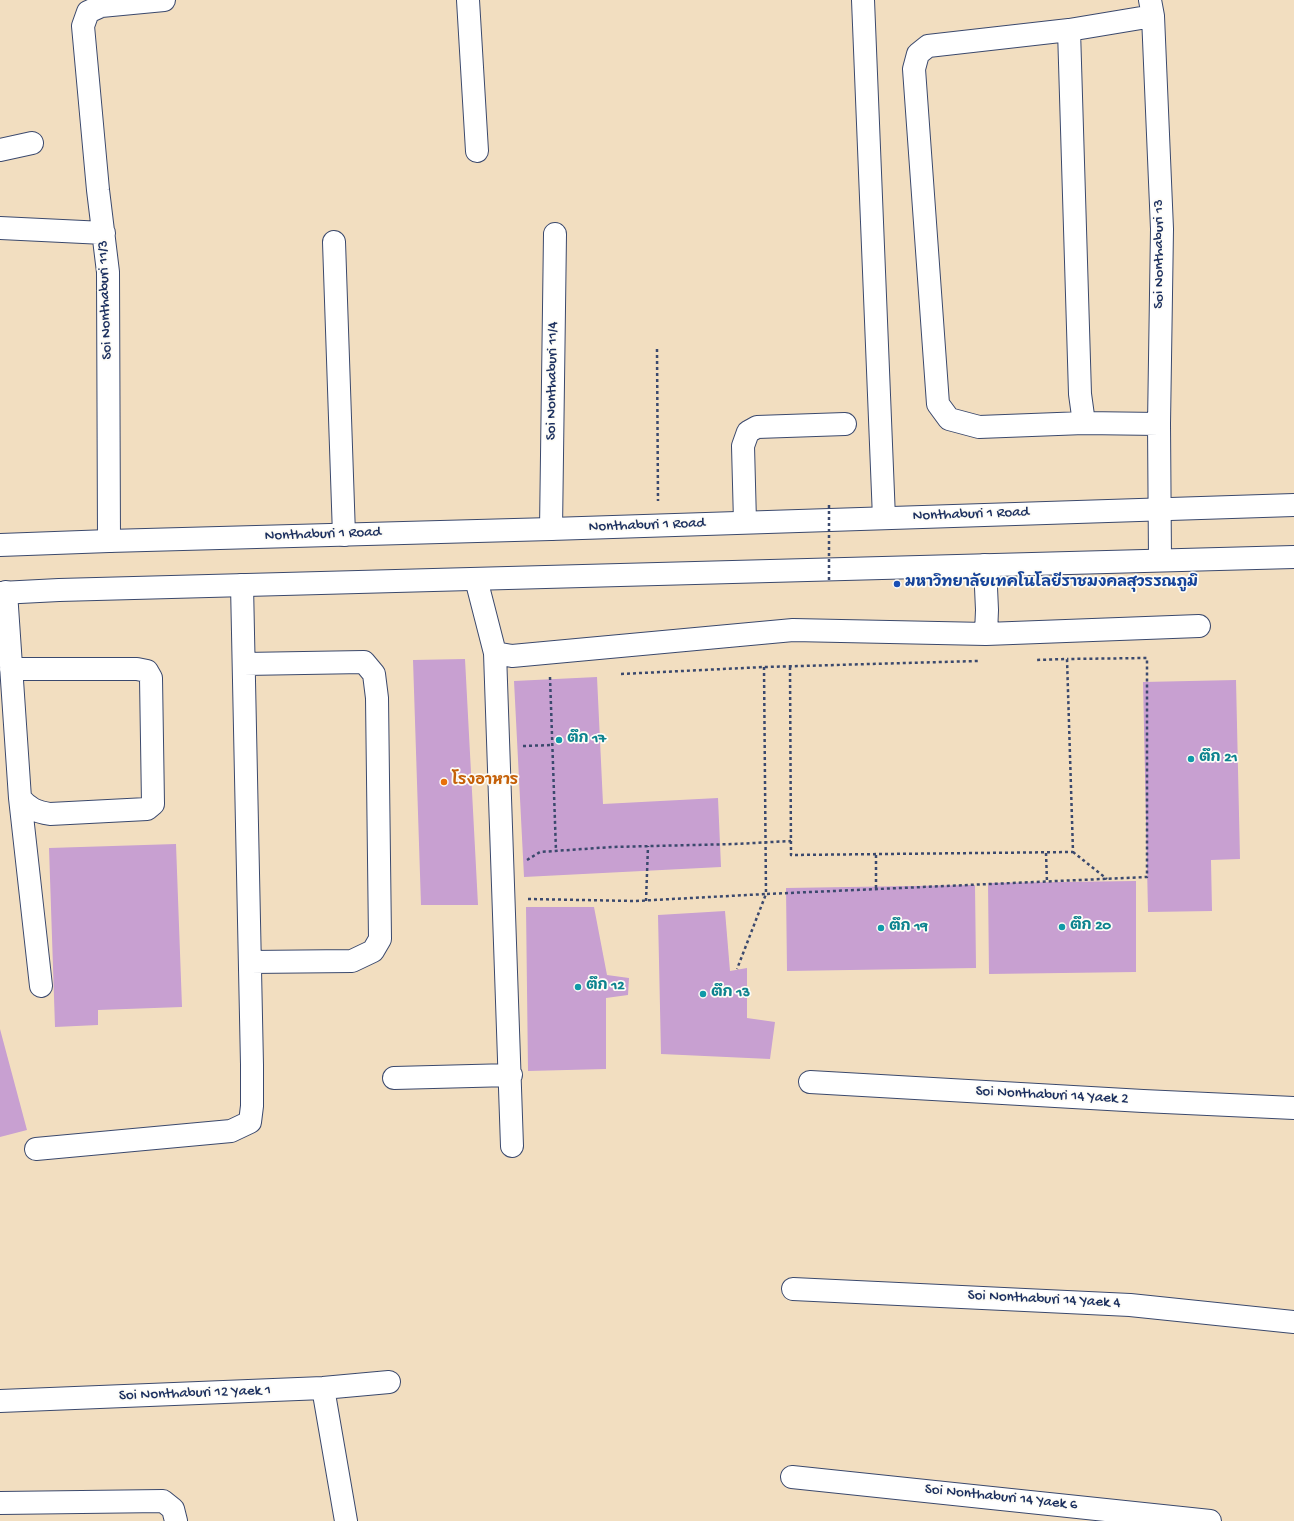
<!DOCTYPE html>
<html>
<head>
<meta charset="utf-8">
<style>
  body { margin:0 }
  canvas { display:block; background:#f2dec0 }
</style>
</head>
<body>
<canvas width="1294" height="1521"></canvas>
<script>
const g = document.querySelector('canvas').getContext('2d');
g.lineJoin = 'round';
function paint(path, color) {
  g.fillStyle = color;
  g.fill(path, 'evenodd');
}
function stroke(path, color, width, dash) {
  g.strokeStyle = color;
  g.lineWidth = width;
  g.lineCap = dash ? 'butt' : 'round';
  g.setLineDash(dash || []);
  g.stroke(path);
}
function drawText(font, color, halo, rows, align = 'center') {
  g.font = font + ' "Gochi Hand","Playpen Sans Thai",sans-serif';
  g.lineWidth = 3.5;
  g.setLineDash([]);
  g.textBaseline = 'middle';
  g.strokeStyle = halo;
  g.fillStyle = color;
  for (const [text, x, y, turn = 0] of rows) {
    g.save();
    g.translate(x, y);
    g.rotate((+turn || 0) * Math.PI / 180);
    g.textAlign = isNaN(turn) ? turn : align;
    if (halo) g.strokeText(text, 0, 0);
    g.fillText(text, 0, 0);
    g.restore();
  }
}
paint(new Path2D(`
  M465,659l13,246h-57l-8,-245z
  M597,677l6,127 115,-6 3,69 -197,10 -10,-196z
  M1236,680l4,179 -29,1 1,51 -64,1 -5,-230z
  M176,844l6,163 -84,3v15l-43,2 -6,-179z
  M1136,881v91l-147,2 -1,-91z
  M975,885l1,83 -189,3 -1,-83z
  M526,907h68l13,68 22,3 -1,17 -22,3v71l-78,2z
  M725,911l5,60 17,-3v50l28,4 -5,37 -109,-5 -3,-139z
  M0,1029l27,101 -27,7z`), '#c8a0d1');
const minor = new Path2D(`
  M468,0l9,151
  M863,0l21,518
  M1150,0l3,16 9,213 -3,195 1,136
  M1153,16l-84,14 11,364 4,29 75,1
  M1069,30l-141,16 -10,8 -4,15 24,335 11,15 30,8 105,-4
  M0,150l32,-7
  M0,228l104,5
  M334,242l10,293
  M745,522l-2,-76 5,-14 9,-5 88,-3
  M551,529l4,-295
  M109,541l-1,-269 -10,-82 -15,-164 5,-14 13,-6 63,-6
  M476,579l19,74 17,3 281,-26 193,4 1,-24 -2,-45
  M6,592l14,206 21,188
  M986,634l213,-8
  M495,653l17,493
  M244,664l120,-2 10,12 3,24 3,241 -7,12 -21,10 -102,1
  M11,669h126l10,2 4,7 2,126 -6,5 -97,5c-13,-2 -21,-5 -30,-16
  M394,1078l117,-3
  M810,1082l333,19 151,7
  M36,1149l195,-18 19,-9 2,-16v-41l-10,-480
  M793,1289l337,16 164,17
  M323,1388l23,133
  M0,1401l323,-13 66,-6
  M792,1477l418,44
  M0,1503l163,-2 10,8 3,12`);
const major = new Path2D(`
  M0,545l109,-4 442,-12 743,-24
  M0,593l59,-3 1235,-33`);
stroke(minor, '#3b496d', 24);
stroke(major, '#3b496d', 24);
stroke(new Path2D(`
  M657,349l1,152
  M764,667l2,227 381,-17v-219l-80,1
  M790,667l1,188 282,-3 -6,-193 -32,1
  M621,674l143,-7 214,-6
  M550,677l6,174
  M523,746l30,-1
  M1073,852l34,27
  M1046,853l1,29
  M876,855v34
  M527,860l13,-8 72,-5 123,-3 56,-3
  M528,899l107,2 131,-7 -29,75
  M646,901l2,-55`), '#3b496d', 2.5, [3, 3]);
stroke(minor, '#fff', 22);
stroke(major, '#fff', 22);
stroke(new Path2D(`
  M829,505v76`), '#3b496d', 2.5, [3, 3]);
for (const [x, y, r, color] of [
  [897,584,4,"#1a4fb4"],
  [559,740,4,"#0f9aa8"],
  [1191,759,4,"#0f9aa8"],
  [444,782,4,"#e8710a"],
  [1062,927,4,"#0f9aa8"],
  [881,928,4,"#0f9aa8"],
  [578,987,4,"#0f9aa8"],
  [703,994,4,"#0f9aa8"]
]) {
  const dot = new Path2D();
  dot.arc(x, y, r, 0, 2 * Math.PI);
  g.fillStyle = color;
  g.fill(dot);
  stroke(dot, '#fdfcf7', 1.5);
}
drawText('15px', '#1b2f5e', '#fdfcf7', [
  ["Soi Nonthaburi 13",1160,254,-90],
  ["Soi Nonthaburi 11/3",106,300,-92],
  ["Soi Nonthaburi 11/4",553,381,-89],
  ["Nonthaburi 1 Road",971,515,-2],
  ["Nonthaburi 1 Road",647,526,-2],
  ["Nonthaburi 1 Road",323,535,-2],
  ["Soi Nonthaburi 14 Yaek 2",1052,1096,3],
  ["Soi Nonthaburi 14 Yaek 4",1044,1300,3],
  ["Soi Nonthaburi 12 Yaek 1",195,1394,-2],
  ["Soi Nonthaburi 14 Yaek 6",1001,1498,6]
]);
drawText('bold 15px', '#164399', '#fdfcf7', [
  ["มหาวิทยาลัยเทคโนโลยีราชมงคลสุวรรณภูมิ",905,584]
], 'left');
drawText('bold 15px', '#0d838f', '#fdfcf7', [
  ["ตึก 17",567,740],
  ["ตึก 21",1199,759],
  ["ตึก 20",1070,927],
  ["ตึก 19",889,928],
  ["ตึก 12",586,987],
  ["ตึก 13",711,994]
], 'left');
drawText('bold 15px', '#c56008', '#fdfcf7', [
  ["โรงอาหาร",452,782]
], 'left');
</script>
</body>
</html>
